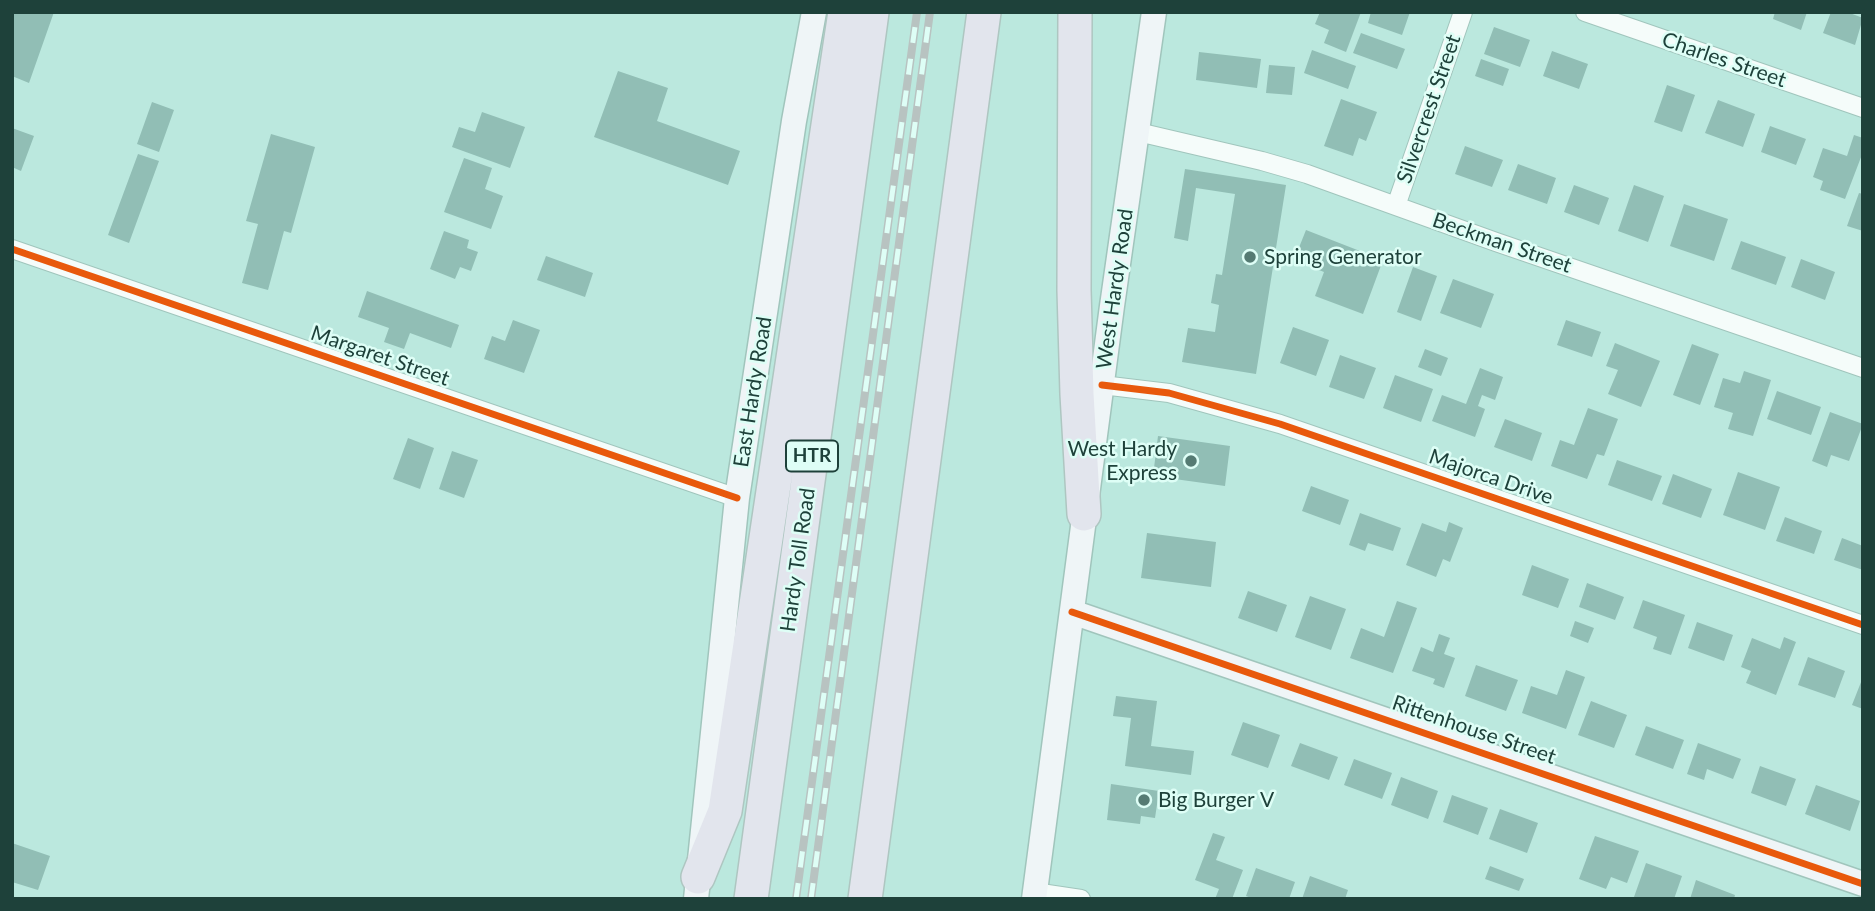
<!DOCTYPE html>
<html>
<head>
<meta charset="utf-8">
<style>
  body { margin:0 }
  #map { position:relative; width:1875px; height:911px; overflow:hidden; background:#bbe8de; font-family:Lato,sans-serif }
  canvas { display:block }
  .frame { position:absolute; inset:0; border:14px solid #1e413a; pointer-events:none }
</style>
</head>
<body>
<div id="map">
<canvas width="1875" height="911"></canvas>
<div class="frame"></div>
</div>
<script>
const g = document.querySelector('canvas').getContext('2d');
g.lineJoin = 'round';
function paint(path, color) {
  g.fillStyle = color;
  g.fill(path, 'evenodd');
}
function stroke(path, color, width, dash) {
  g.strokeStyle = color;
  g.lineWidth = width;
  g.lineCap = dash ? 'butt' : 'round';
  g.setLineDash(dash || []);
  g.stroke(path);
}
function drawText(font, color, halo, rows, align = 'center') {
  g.font = font + ' Lato,sans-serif';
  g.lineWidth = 5;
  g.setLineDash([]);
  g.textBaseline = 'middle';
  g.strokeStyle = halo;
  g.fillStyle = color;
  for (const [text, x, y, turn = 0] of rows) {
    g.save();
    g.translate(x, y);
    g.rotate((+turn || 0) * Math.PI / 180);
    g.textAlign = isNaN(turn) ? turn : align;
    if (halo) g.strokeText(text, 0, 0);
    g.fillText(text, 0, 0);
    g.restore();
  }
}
paint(new Path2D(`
  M12,12h42l-25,71 -17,-7z
  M1320,12h41l-15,40 -22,-9 5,-13 -14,-6z
  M1371,12h39l-8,23 -34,-12z
  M1775,12h32l-6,18 -28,-11z
  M1831,12h16l16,6 -8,27 -32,-12z
  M1494,27l36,13 -10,27 -36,-13z
  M1361,33l44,16 -8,20 -44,-16z
  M1312,50l44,16 -8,23 -44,-16z
  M1552,51l36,13 -9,25 -36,-13z
  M1199,52l62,7 -4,29 -61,-8z
  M1481,59l28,10 -6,17 -28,-10z
  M1269,65l26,2 -3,28 -26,-2z
  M618,71l50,17 -11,33 83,30 -12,34 -134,-48z
  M1667,85l28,10 -13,37 -28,-10z
  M1341,99l36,13 -11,29 -7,-3 -6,18 -29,-10z
  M1718,100l37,14 -12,33 -38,-14z
  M152,102l22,8 -15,42 -22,-8z
  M482,112l43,15 -15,41 -58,-21 7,-20 16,5z
  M1770,126l36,13 -10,26 -35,-13z
  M12,128l22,8 -13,35 -9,-4z
  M271,134l44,13 -24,86 -7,-2 -16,59 -26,-7 16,-59 -12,-3z
  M1854,135l9,3v14l-18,47 -25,-9 3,-9 -10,-4 10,-29 24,8z
  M1465,146l38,14 -11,27 -37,-13z
  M138,154l21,7 -30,82 -21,-8z
  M464,158l28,10 -7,21 18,7 -12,33 -47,-17z
  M1518,164l38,14 -9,26 -39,-14z
  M1185,169l101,16 -30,189 -74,-12 6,-34 27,4 4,-27 -8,-2 5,-29 6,1 13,-81 -39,-6 -8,53 -14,-3z
  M1574,185l35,13 -10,27 -35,-13z
  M1634,185l30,11 -16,46 -30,-11z
  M1859,193l4,1v37l-16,-5z
  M1684,204l44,15 -14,42 -44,-15z
  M1306,230l77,30 -20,54 -48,-18 9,-24 -30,-12z
  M444,231l25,9 -2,8 11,4 -7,19 -11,-4 -5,12 -25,-10z
  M1741,241l45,16 -10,28 -45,-16z
  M546,256l47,17 -8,24 -48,-17z
  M1801,259l34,13 -10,28 -34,-13z
  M1413,267l24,9 -16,45 -24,-9z
  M1453,279l41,15 -13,34 -41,-15z
  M367,291l92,34 -8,23 -41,-15 -6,16 -20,-7 5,-14 -31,-11z
  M513,320l27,10 -16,43 -40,-14 8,-23 13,5z
  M1566,320l35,12 -9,25 -35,-12z
  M1293,327l36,13 -13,36 -36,-13z
  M1615,343l45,18 -19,46 -33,-13 10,-24 -12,-4z
  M1692,344l27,10 -19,51 -27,-10z
  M1425,349l23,9 -7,18 -23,-9z
  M1340,355l36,13 -12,31 -35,-12z
  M1480,368l23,9 -8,23 -13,-5 -4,11 7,3 -10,28 -43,-16 10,-26 24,9z
  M1744,371l27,9 -18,56 -25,-7 5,-16 -19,-6 9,-29 17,5z
  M1395,375l38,14 -12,33 -38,-14z
  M1777,391l44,16 -10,28 -44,-16z
  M1588,408l30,11 -14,37 -7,-2 -10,25 -36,-13 9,-26 14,5z
  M1830,412l33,12 -14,37 -18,-6 -4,12 -15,-6z
  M1505,419l37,14 -10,28 -38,-14z
  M1158,436l72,10 -5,40 -72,-10z
  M408,438l26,10 -14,41 -27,-10z
  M452,451l26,9 -14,38 -25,-9z
  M1617,460l45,16 -10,25 -44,-16z
  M1738,472l42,15 -15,43 -42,-15z
  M1673,474l39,15 -11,29 -39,-14z
  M1311,486l38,14 -9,25 -38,-14z
  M1360,513l41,15 -8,23 -25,-8 -3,8 -16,-6z
  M1785,517l37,14 -8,23 -38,-13z
  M1449,522l14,6 -13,34 -7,-3 -7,18 -30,-12 16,-42 24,9z
  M1147,533l69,9 -5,45 -70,-9z
  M1842,538l21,8v24l-29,-10z
  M1532,565l37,14 -11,29 -36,-13z
  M1587,583l37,14 -9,23 -36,-13z
  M1248,591l39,14 -10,27 -39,-14z
  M1310,596l36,13 -15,41 -36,-13z
  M1643,600l42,15 -14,40 -18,-6 4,-12 -24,-9z
  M1397,601l20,7 -24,65 -43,-15 11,-30 23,9z
  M1575,621l19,7 -6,15 -18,-7z
  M1697,622l36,13 -9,26 -36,-13z
  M1439,634l11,4 -6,16 11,4 -11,30 -11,-4 2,-5 -23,-8 9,-24 12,5z
  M1784,637l12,5 -20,53 -30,-12 5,-12 -10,-4 11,-29 28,11z
  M1808,657l37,14 -10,27 -37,-13z
  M1476,665l42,15 -12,31 -41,-15z
  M1566,670l19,7 -19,52 -44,-16 9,-27 26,9z
  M1863,677v32l-11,-4z
  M1116,696l41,5 -6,45 43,5 -3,24 -66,-9 6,-48 -18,-2z
  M1591,701l36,14 -13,33 -36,-13z
  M1243,722l37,13 -12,33 -37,-13z
  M1646,726l38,14 -11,29 -38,-14z
  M1300,743l38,14 -9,23 -38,-14z
  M1698,743l43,16 -8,20 -26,-10 -3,11 -17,-6z
  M1354,759l38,14 -10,26 -38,-14z
  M1760,766l36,13 -10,27 -35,-13z
  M1401,777l37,14 -10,28 -37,-14z
  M1111,784l48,7 -4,27 -14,-2 -1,8 -33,-4z
  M1816,785l44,16 -10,30 -45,-17z
  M1452,795l36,13 -10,27 -35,-13z
  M1500,809l38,14 -11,30 -38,-14z
  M1213,833l12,4 -9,23 27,10 -11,29h-17l4,-10 -24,-9z
  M1595,836l44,15 -12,32 -16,-6 -5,12 -27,-10z
  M12,843l38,13 -12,34 -26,-8z
  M1646,863l36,13 -8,23h-34l-6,-2z
  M1490,866l34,13 -5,12 -34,-12z
  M1256,868l39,14 -6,17h-35l-8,-3z
  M1310,876l38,14 -3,9h-43z
  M1696,880l39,15 -1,4h-44z`), '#91beb5');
const street = new Path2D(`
  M1585,12l278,96
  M1138,132l124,29 45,13 189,68 367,126
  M1396,206l67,-194
  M12,249l725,249
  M1102,385l67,8 111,31 583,201
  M1034,892l47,7`);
const secondary = new Path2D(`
  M1072,612l791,272
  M696,899l41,-401 57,-377 20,-109
  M1034,899l78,-593 42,-294`);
const highway = new Path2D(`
  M1075,12l-1,278 3,104 7,120
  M698,877l27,-66 120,-799
  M751,899l121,-887
  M865,899l119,-887`);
stroke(street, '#a0c5bc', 20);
stroke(secondary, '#a0c5bc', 27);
stroke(highway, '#aec6c1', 36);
stroke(street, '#f5fcfa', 18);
stroke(secondary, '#eff5f7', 24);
stroke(highway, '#e2e5ed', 33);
const rail = new Path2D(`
  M796,899l121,-887
  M811,899l119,-887`);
stroke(rail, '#b8c3c1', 8);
stroke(rail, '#defef6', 5, [16]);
stroke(new Path2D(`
  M12,249l725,249
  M1102,385l67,8 111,31 583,201
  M1072,612l791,272`), '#e8590c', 7);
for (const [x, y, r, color] of [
  [1250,257,7,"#557b73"],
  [1191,461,7,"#557b73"],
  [1144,800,7,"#557b73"]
]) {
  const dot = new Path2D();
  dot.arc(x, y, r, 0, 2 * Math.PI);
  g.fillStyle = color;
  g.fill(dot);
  stroke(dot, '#defef6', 2.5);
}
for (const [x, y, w] of [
  [812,456,52]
]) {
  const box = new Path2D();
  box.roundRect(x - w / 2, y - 15.5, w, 31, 5);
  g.fillStyle = '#defef6';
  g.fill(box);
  stroke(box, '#1e413a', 2);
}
drawText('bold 19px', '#1e413a', null, [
  ["HTR",812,456]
]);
drawText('21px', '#1e413a', '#defef6', [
  ["Charles Street",1724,60,19],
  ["Silvercrest Street",1429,109,-71],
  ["Beckman Street",1502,243,19],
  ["West Hardy Road",1115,289,-82],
  ["Margaret Street",380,356,19],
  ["East Hardy Road",753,392,-81],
  ["Majorca Drive",1491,477,19],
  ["Hardy Toll Road",798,560,-82],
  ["Rittenhouse Street",1474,730,19]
]);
drawText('21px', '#1e413a', '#defef6', [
  ["Spring Generator",1264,257],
  ["West Hardy",1177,449,"right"],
  ["Express",1177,473,"right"],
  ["Big Burger V",1158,800]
], 'left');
</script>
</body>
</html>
